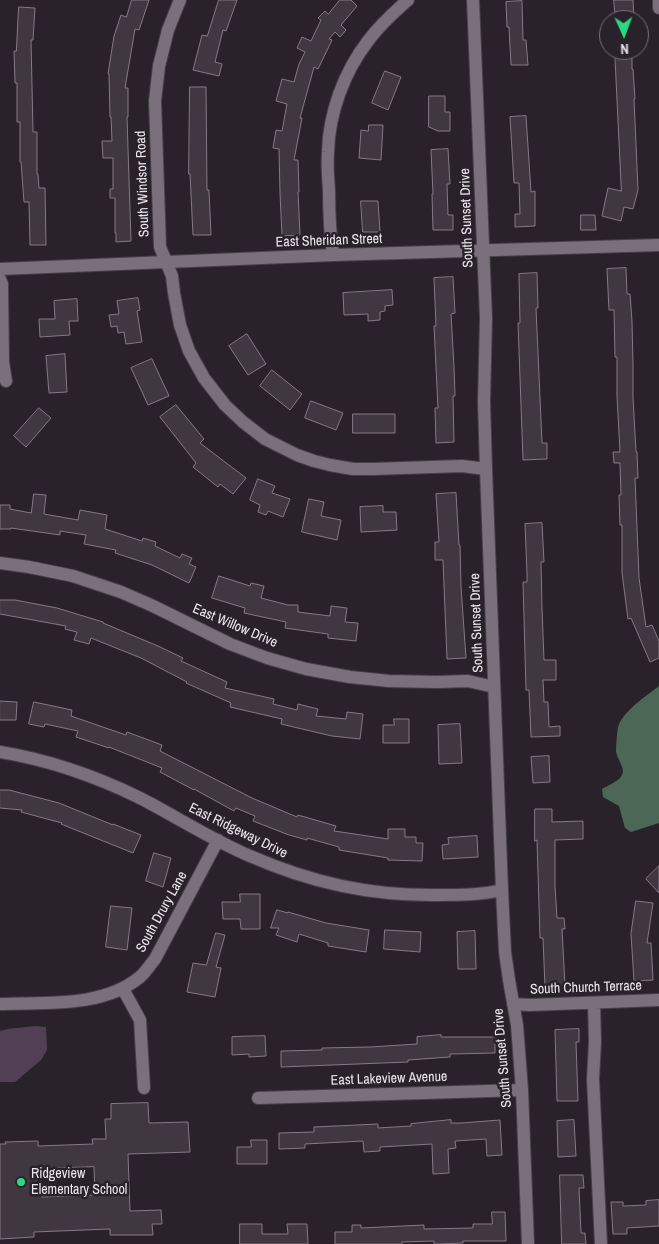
<!DOCTYPE html>
<html>
<head>
<meta charset="utf-8">
<style>
  body { margin:0 }
  #map { position:relative; width:659px; height:1244px; overflow:hidden; background:#2a222b; font-family:"Archivo Narrow",sans-serif }
  canvas { display:block }
  .north { position:absolute; left:599px; top:10px; width:50px; height:50px; box-sizing:border-box; background:#2a222b; border:1px solid #777078; border-radius:50%; rotate:178deg; font-size:14px; font-weight:700; line-height:20px; text-align:center; color:#ebe6ec }
  .north::after { content:''; display:block; margin:auto; width:18px; height:22px; background:#2cd884; clip-path:polygon(50% 0,100% 100%,50% 72%,0 100%) }
</style>
</head>
<body>
<div id="map">
<canvas width="659" height="1244"></canvas>
<div class="north">N</div>
</div>
<script>
const g = document.querySelector('canvas').getContext('2d');
g.lineJoin = 'round';
function paint(path, color) {
  g.fillStyle = color;
  g.fill(path, 'evenodd');
}
function stroke(path, color, width, dash) {
  g.strokeStyle = color;
  g.lineWidth = width;
  g.lineCap = dash ? 'butt' : 'round';
  g.setLineDash(dash || []);
  g.stroke(path);
}
function drawText(font, color, halo, rows, align = 'center') {
  g.font = font + ' "Archivo Narrow",sans-serif';
  g.lineWidth = 5;
  g.setLineDash([]);
  g.textBaseline = 'middle';
  g.strokeStyle = halo;
  g.fillStyle = color;
  for (const [text, x, y, turn = 0] of rows) {
    g.save();
    g.translate(x, y);
    g.rotate((+turn || 0) * Math.PI / 180);
    g.textAlign = isNaN(turn) ? turn : align;
    if (halo) g.strokeText(text, 0, 0);
    g.fillText(text, 0, 0);
    g.restore();
  }
}
paint(new Path2D(`
  M35,1026l11,1 1,23 -6,10 -26,22h-15v-51l8,-2z`), '#514054');
paint(new Path2D(`
  M659,686v137l-28,9 -6,-4 -6,-22 -16,-9 -1,-8c5,-3 12,-6 17,-10 10,-9 -2,-18 -3,-28 0,-7 1,-17 2,-24 5,-16 28,-31 41,-41z`), '#4c6755');
const building = new Path2D(`
  M132,0h17l-10,30 -4,-1 -10,59h3v29h-1l4,124 -15,1v-9h-1v-35h-5v-9h3v-31h-10l-1,-17h10l-1,-24h-1l-1,-43h-1l6,-38 7,-21 5,2z
  M219,0h18l-11,31 -3,-1 -8,32 7,2 -3,12 -26,-6 9,-35 5,1z
  M340,0h11l6,6 -16,19 5,5 -6,7 -5,-5 -6,7 3,1 -14,29 -4,-2 -14,51h2l-8,42h4l1,32h-1l2,43 -18,1 -2,-43 -1,-44 -6,-1 3,-18 6,1 5,-27 -11,-3 6,-22 12,3 5,-18 6,-12 -8,-4 5,-11 9,4 10,-21 -3,-2 7,-7 3,3z
  M614,0h19l1,19 -18,1z
  M522,1l1,39h3l2,25h-17l-2,-38h-2l-1,-25z
  M19,7l16,1 -2,32h-2l2,92h4v42h1l1,14h6l1,57h-16l-1,-43h-5l-3,-40h-1v-40h-3v-39h-2l-1,-32h2z
  M615,50h17v19h1l2,30h-1l4,91 -5,19 -9,-2 -3,14 -19,-5 6,-28 13,3z
  M385,71l16,6 -13,33 -16,-7z
  M190,87h16l1,103h2l2,45h-18l-3,-61h-1z
  M429,96h16v16h5v19h-12l-9,-4z
  M526,116l5,76 4,-1v35l-20,1v-13h5l-1,-31h-5l-4,-66z
  M369,125h14l-2,35 -22,-2 2,-28 7,1z
  M448,149l2,35h-3l1,31h5v15h-20l-1,-36h1l-2,-44z
  M361,201h17l2,31h-17z
  M581,215h14l1,15h-15z
  M626,268l1,26h3l2,27 1,45v31l3,55h1l1,26h-3l4,100 7,49 6,-2 7,16v17l-9,4 -19,-44 -3,1 -6,-46v-48h-2l-1,-30h2l-1,-32h-6l-1,-11h7l-3,-56v-39h-2l-1,-47h-5l-2,-41z
  M537,273l1,35h-2l6,135h5v16l-24,1 -5,-137h2l-1,-49z
  M453,277l2,36 -4,1 3,53 1,29h-2l1,46 -18,1 -1,-35h3l-4,-82h2l-2,-48z
  M392,290l1,15 -8,1v5l-5,1v8l-12,1v-7l-24,1 -1,-22z
  M138,298l2,12 -3,1 5,31 -16,2 -2,-12 -6,1 -1,-7 -6,1 -2,-12 10,-1 -2,-13z
  M77,299l1,22h-9l1,14 -30,2 -1,-18h16l-1,-18z
  M247,334l19,30 -18,11 -19,-29z
  M65,354l2,38 -18,1 -3,-37z
  M152,359l17,37 -21,9 -17,-37z
  M272,370l30,24 -12,16 -30,-24z
  M311,401l32,12 -7,17 -31,-12z
  M176,405l28,34 -4,4 46,35 -13,16 -13,-10 -2,3 -25,-20 3,-4 -36,-46z
  M39,408l12,10 -25,29 -12,-11z
  M353,414h42v19h-42z
  M258,479l17,7 -3,7 18,6 -7,18 -15,-6 -2,4 -8,-3 2,-7 -10,-5z
  M456,493l3,52h1l1,42 5,71 -19,1 -4,-99h-8v-18h4l-3,-48z
  M34,494l12,1 -2,19 34,6 2,-10 27,5 -2,14 37,12 1,-3 13,4 -1,4 25,12 2,-4 10,4 -3,6 7,3 -7,16 -37,-18 -37,-12 1,-3 -32,-6 2,-9 -26,-4v4l-49,-7v1h-11v-24h10v4l21,4z
  M309,499l15,3 -3,14 20,4 -4,20 -35,-8z
  M383,506v6h13l1,18 -36,2 -1,-25z
  M542,523l2,39h-3l1,46 2,52h12v20h-13l1,22h4l1,25 11,-1v10l-29,1 -2,-47h-3l-3,-108h4v-8l-2,-50z
  M219,576l31,10 1,-3 13,3 -3,12 27,7h10v7l32,4 1,-10 16,2 -2,14 13,1 -2,18 -28,-3v-4l-43,-6 1,-6 -42,-9 1,-5 -33,-10z
  M0,600h15l42,8 46,14v1l55,23 25,12 -2,3 46,21 -2,6 49,11 -1,5 24,6 1,-6 20,5 -2,7 30,3 1,-7 16,2 -3,25 -28,-3 -51,-12 1,-5 -52,-12 1,-4 -45,-20 1,-1 -46,-24 -50,-20 -2,6 -15,-4 3,-8 -12,-3 1,-3 -66,-12z
  M0,701l17,1 -1,18h-16z
  M34,702l38,8 -1,6 55,19 1,-3 35,13 -2,6 92,47 45,19 1,-2 38,11 -2,5 54,8v-10h17v8h11v6h7l-1,18 -34,-1v-2l-49,-8v-3l-32,-9v2l-18,-5 -36,-14 2,-5 -19,-8 -2,3 -40,-22v1l-34,-18 2,-4 -53,-21v1l-33,-11 2,-6 -33,-7 -1,3 -15,-3z
  M394,719h15v24h-26v-18h11z
  M460,724l2,39 -23,1 -1,-39z
  M549,756l1,26 -17,1 -2,-26z
  M0,790h9l50,13 54,22v-1l28,11 -8,18 -72,-29 1,-1 -41,-11 1,-2 -22,-2z
  M535,809h17v13l31,-1v18l-28,1v46l2,32h7l1,11h-3l3,57 -20,1 -2,-49h-3l-3,-98 -2,1z
  M477,836l1,21 -35,2 -1,-14 7,-1 -1,-6z
  M154,853l17,5 -8,29 -17,-6z
  M659,866v27l-13,-14z
  M240,894h20v35h-19l-1,-10h-17l-1,-17h18z
  M636,901l17,2 -6,40h4l2,37 -19,1 -3,-47z
  M111,906l21,2 -5,42 -21,-3z
  M277,910l11,3v-1l38,11 43,7 -3,22 -38,-6v-3l-29,-9 -2,8 -21,-7 3,-7h-8z
  M385,930l36,2 -1,20 -36,-3z
  M475,931l1,38h-18l-1,-37z
  M216,933l9,2 -9,32 5,1 -6,29 -28,-5 6,-29 13,2z
  M579,1029v13h-3l2,59h-21l-2,-71z
  M441,1035v2h54v16l-45,1v3l-42,3v2l-127,5v-16l41,-1v-2l48,-1 47,-3v-7z
  M265,1036l1,20 -17,1v-3l-17,1v-18z
  M148,1103l1,20 39,-1 2,30 -62,2 2,57 31,-1 1,14h-10l1,11h-43v-6l-76,3v5l-34,2v-95h6l-1,-2 33,-1v5l55,-2 -1,-5h14l-1,-20h6v-15zM94,1167l1,28 -53,2 -1,-28z
  M451,1120v3h10l39,-3 2,35 -15,1 -1,-17 -31,2 1,7 -8,1 1,24 -16,1 -1,-30 -52,3v4l-16,1 -1,-11 -58,3v4l-26,1v-16l35,-1v-5l64,-3v4l33,-2v-2z
  M574,1120l2,36 -18,1 -1,-36z
  M251,1140h16v24h-30v-17h14z
  M560,1175h23l1,13h-5l2,45h4l1,11h-24z
  M659,1200v26l-32,2v6h-14l-2,-32h12v4l23,-1v-4z
  M492,1212h13l1,29h-43v2l-24,1h-5v-3l-32,1v2h-67v-12h17v-7h9v3l63,-3v4l49,-1v-4h19z
  M240,1224h22v10h26l-1,-10h20l1,20h-68z`);
paint(building, '#403841');
stroke(building, '#847a85', 1);
const minor = new Path2D(`
  M180,0l-12,30 -9,36 -4,35 5,146 12,29 2,17 6,32 9,26 15,27 21,27 18,17 22,17 32,16 17,6 16,4 23,4h20l89,-3 24,3
  M473,0l13,318 -2,84 2,67 16,421 3,62 4,28 8,45 5,65 6,154
  M659,0v8
  M333,255c-3,-21 -4,-43 -4,-65 -1,-12 -2,-25 -1,-38 1,-39 16,-80 40,-111 11,-15 25,-28 40,-41
  M0,269l333,-14 326,-10
  M0,279l2,5 1,78 3,19
  M0,563l29,4 44,9 48,16 32,14 77,38 37,14 39,11 44,8 39,4 48,1 31,-1 26,6
  M0,752c49,8 95,24 140,46 37,19 72,42 110,58 62,27 121,40 188,39 22,0 43,0 64,-5
  M123,989l17,31 4,68
  M594,1003l1,39 -2,37 8,165
  M0,1004c46,-2 102,4 140,-27 5,-4 10,-12 15,-18l63,-119
  M513,1004l17,1 129,-5
  M258,1098l264,-8`);
stroke(minor, '#464047', 14);
stroke(minor, '#7a707b', 12);
for (const [x, y, r, color] of [
  [21,1182,5,"#2cd884"]
]) {
  const dot = new Path2D();
  dot.arc(x, y, r, 0, 2 * Math.PI);
  g.fillStyle = color;
  g.fill(dot);
  stroke(dot, '#2a222b', 2);
}
drawText('14px', '#ebe6ec', '#2a222b', [
  ["South Windsor Road",143,184,-92],
  ["South Sunset Drive",467,218,-92],
  ["East Sheridan Street",329,241,-2],
  ["South Sunset Drive",477,623,-92],
  ["East Willow Drive",235,626,23],
  ["East Ridgeway Drive",238,831,26],
  ["South Drury Lane",162,912,-61],
  ["South Church Terrace",586,988,-2],
  ["South Sunset Drive",503,1058,-95],
  ["East Lakeview Avenue",389,1079,-2]
]);
drawText('14px', '#ebe6ec', '#2a222b', [
  ["Ridgeview",31,1174],
  ["Elementary School",31,1190]
], 'left');
</script>
</body>
</html>
